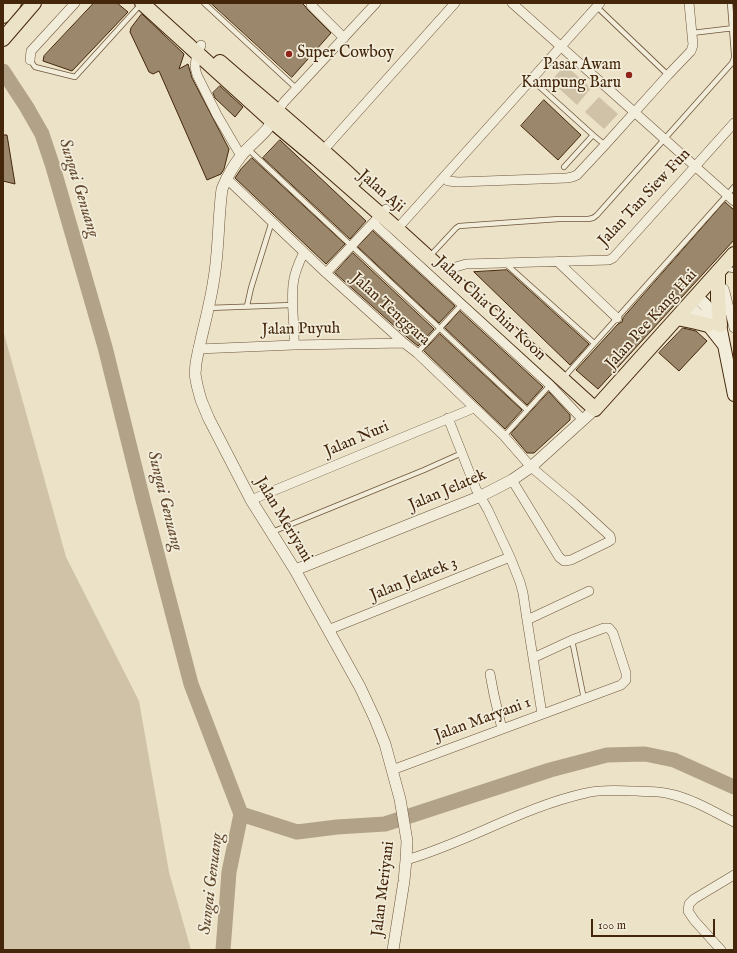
<!DOCTYPE html>
<html>
<head>
<meta charset="utf-8">
<style>
  body { margin:0 }
  #map { position:relative; width:737px; height:953px; overflow:hidden; background:#ebe2c7; font-family:"IM FELL English",serif }
  canvas { display:block }
  .frame { position:absolute; inset:0; border:4px solid #44260a; pointer-events:none }
  .scale { position:absolute; left:591px; top:919px; width:124px; height:18px; box-sizing:border-box; border:2px solid #44260a; border-top:0; padding-left:5px; font-size:12px; line-height:14px; white-space:nowrap; color:#44260a; -webkit-text-stroke:3px #f2ecdb; paint-order:stroke }
</style>
</head>
<body>
<div id="map">
<canvas width="737" height="953"></canvas>
<div class="frame"></div>
<div class="scale">100 m</div>
</div>
<script>
const g = document.querySelector('canvas').getContext('2d');
g.lineJoin = 'round';
function paint(path, color) {
  g.fillStyle = color;
  g.fill(path, 'evenodd');
}
function stroke(path, color, width, dash) {
  g.strokeStyle = color;
  g.lineWidth = width;
  g.lineCap = dash ? 'butt' : 'round';
  g.setLineDash(dash || []);
  g.stroke(path);
}
function drawText(font, color, halo, rows, align = 'center') {
  g.font = font + ' "IM FELL English",serif';
  g.lineWidth = 3.5;
  g.setLineDash([]);
  g.textBaseline = 'middle';
  g.strokeStyle = halo;
  g.fillStyle = color;
  for (const [text, x, y, turn = 0] of rows) {
    g.save();
    g.translate(x, y);
    g.rotate((+turn || 0) * Math.PI / 180);
    g.textAlign = isNaN(turn) ? turn : align;
    if (halo) g.strokeText(text, 0, 0);
    g.fillText(text, 0, 0);
    g.restore();
  }
}
paint(new Path2D(`
  M565,65l26,23 -14,17 -26,-24z
  M599,97l19,17 -14,15 -19,-17z
  M3,330l63,227 73,144 30,171 22,78h-188z`), '#cfc2a7');
stroke(new Path2D(`
  M3,71l23,35 16,28 11,33 52,180 38,153 48,184 50,130 -12,58 -6,78
  M241,814l56,18 40,-5 48,-3 165,-54 57,-15 38,-1 29,6 60,27`), '#b2a287', 15);
const building = new Path2D(`
  M94,3h23l11,9 -56,59 -29,-10 1,-5z
  M211,3h91l3,3 2,3 24,24 -39,44z
  M142,14l42,40 -5,15 9,-5 4,14 37,71 -5,20 -3,5 -14,6 -48,-109 -6,3 -4,-2 -19,-40 1,-4z
  M220,86l23,21 -8,10 -20,-19 -2,-5z
  M544,100l37,35 -23,25 -37,-34z
  M3,135h4l8,49 -12,-3z
  M280,140l86,81 -16,18 -87,-81z
  M252,158l93,86 -19,20 -91,-86 6,-9z
  M725,202l9,8v30l-136,149 -22,-19 42,-46 4,-2 1,-4z
  M373,231l82,75 -16,17 -81,-76z
  M353,253l81,76 -16,17 -10,-8 -73,-65z
  M507,270l82,74 -19,21 -96,-93z
  M460,311l83,76 -16,18 -82,-77z
  M683,328l13,3 11,10 -28,30 -20,-18z
  M440,334l82,76 -17,19 -81,-78z
  M549,392l21,23v5l-36,33h-7l-16,-19z`);
paint(building, '#9b886c');
stroke(building, '#44260a', 1);
const service = new Path2D(`
  M204,3l93,86
  M597,7l71,68
  M692,33l42,-5
  M30,60l5,7 40,10 66,-73
  M531,79l62,56 12,10
  M248,149l279,261
  M564,167l29,-32
  M430,256l26,-28 3,-2 100,-7h29l5,-1 4,-3 135,-152 2,-5v-4l-4,-51
  M506,264l88,79
  M725,267l3,2 6,1
  M247,306l4,-18 21,-67
  M208,308l84,-3
  M417,353l45,-49
  M567,374l167,-187
  M504,436l46,-51
  M272,532l152,-62 38,-17
  M572,640l12,59`);
const minor = new Path2D(`
  M313,3l-2,2 33,33
  M512,3l222,198
  M201,45l-5,14 -1,8 2,8 20,40 24,41
  M30,60l1,-9 44,-48
  M277,112l7,-10 92,-99
  M320,154l135,-151
  M444,177l4,4 10,1 109,-4 5,-1 5,-2 28,-30 63,-70 23,-24 2,-6 -4,-42
  M226,178l100,95 78,70 13,10 87,83 27,31 43,36 36,33 1,4 -3,2 -37,18 -7,1 -5,-4 -47,-77
  M373,223l177,162 33,35
  M397,229l203,-226
  M557,261l60,57
  M326,273l60,-64
  M446,274l6,-6 14,-4 143,-4 4,-2 121,-135
  M717,285l7,4 1,3 9,36
  M294,345c1,-20 -3,-40 -1,-60 1,-12 6,-23 11,-33
  M198,349l96,-4 110,-2
  M448,418l28,71 12,21 22,47 10,25 3,11 4,27 15,94
  M251,500l223,-92
  M527,620l62,-29
  M328,630l182,-73
  M490,674l4,21 8,34
  M392,770l229,-85 5,-5v-7l-13,-40 -4,-5h-5l-32,12 -39,18
  M406,860c62,-18 117,-53 180,-67 15,-4 35,-2 51,-2 11,1 23,0 33,3 23,5 44,18 64,28
  M721,950l-27,-30 -6,-9 1,-7 5,-5 40,-24`);
const tertiary = new Path2D(`
  M276,115c-8,18 -23,26 -35,41 -8,10 -14,21 -19,33 -4,29 -3,60 -8,89 -4,29 -13,57 -18,85l-1,11 2,11 4,15 8,19 42,81 44,70 65,117 15,32 10,25 15,55 7,42 -1,19 -2,21 -11,69
  M295,570l186,-74 31,-16 19,-13 64,-58`);
const secondary = new Path2D(`
  M696,296c10,9 18,17 24,29l14,70
  M688,305l20,20 15,19`);
const primary = new Path2D(`
  M142,3l131,119 43,36 81,71 198,180 139,-155
  M220,62c45,39 91,77 135,118
  M718,272v28l2,25
  M677,318l19,4 12,3`);
const trunk = new Path2D(`
  M3,16l11,-13
  M3,39l31,-36`);
stroke(service, '#6e5539', 6);
stroke(minor, '#6e5539', 10);
stroke(tertiary, '#6e5539', 12);
stroke(secondary, '#44260a', 14);
stroke(primary, '#44260a', 16);
stroke(trunk, '#44260a', 16);
stroke(service, '#f2ecdb', 4.5);
stroke(minor, '#f2ecdb', 9);
stroke(tertiary, '#f2ecdb', 11);
stroke(secondary, '#f2ecdb', 12);
stroke(primary, '#ebe2c7', 14);
stroke(trunk, '#ebe2c7', 14);
for (const [x, y, r, color] of [
  [289,54,4,"#8f2418"],
  [629,75,4,"#8f2418"]
]) {
  const dot = new Path2D();
  dot.arc(x, y, r, 0, 2 * Math.PI);
  g.fillStyle = color;
  g.fill(dot);
  stroke(dot, '#f2ecdb', 1.5);
}
drawText('16px', '#44260a', '#f2ecdb', [
  ["Super Cowboy",297,54],
  ["Pasar Awam",621,66,"right"],
  ["Kampung Baru",621,84,"right"]
], 'left');
drawText('16px', '#44260a', '#f2ecdb', [
  ["Jalan Aji",381,192,41],
  ["Jalan Tan Siew Fun",645,198,-47],
  ["Jalan Chia Chin Koon",490,309,43],
  ["Jalan Tenggara",390,310,42],
  ["Jalan Pee Kang Hai",652,320,-48],
  ["Jalan Puyuh",301,330,-1],
  ["Jalan Nuri",357,440,-23],
  ["Jalan Jelatek",448,491,-23],
  ["Jalan Meriyani",283,520,59],
  ["Jalan Jelatek 3",414,580,-22],
  ["Jalan Maryani 1",483,720,-20],
  ["Jalan Meriyani",384,889,-83]
]);
drawText('italic 17px', '#654b30', '#f2ecdb', [
  ["Sungai Genuang",78,188,73],
  ["Sungai Genuang",164,501,76],
  ["Sungai Genuang",212,884,-83]
]);
</script>
</body>
</html>
